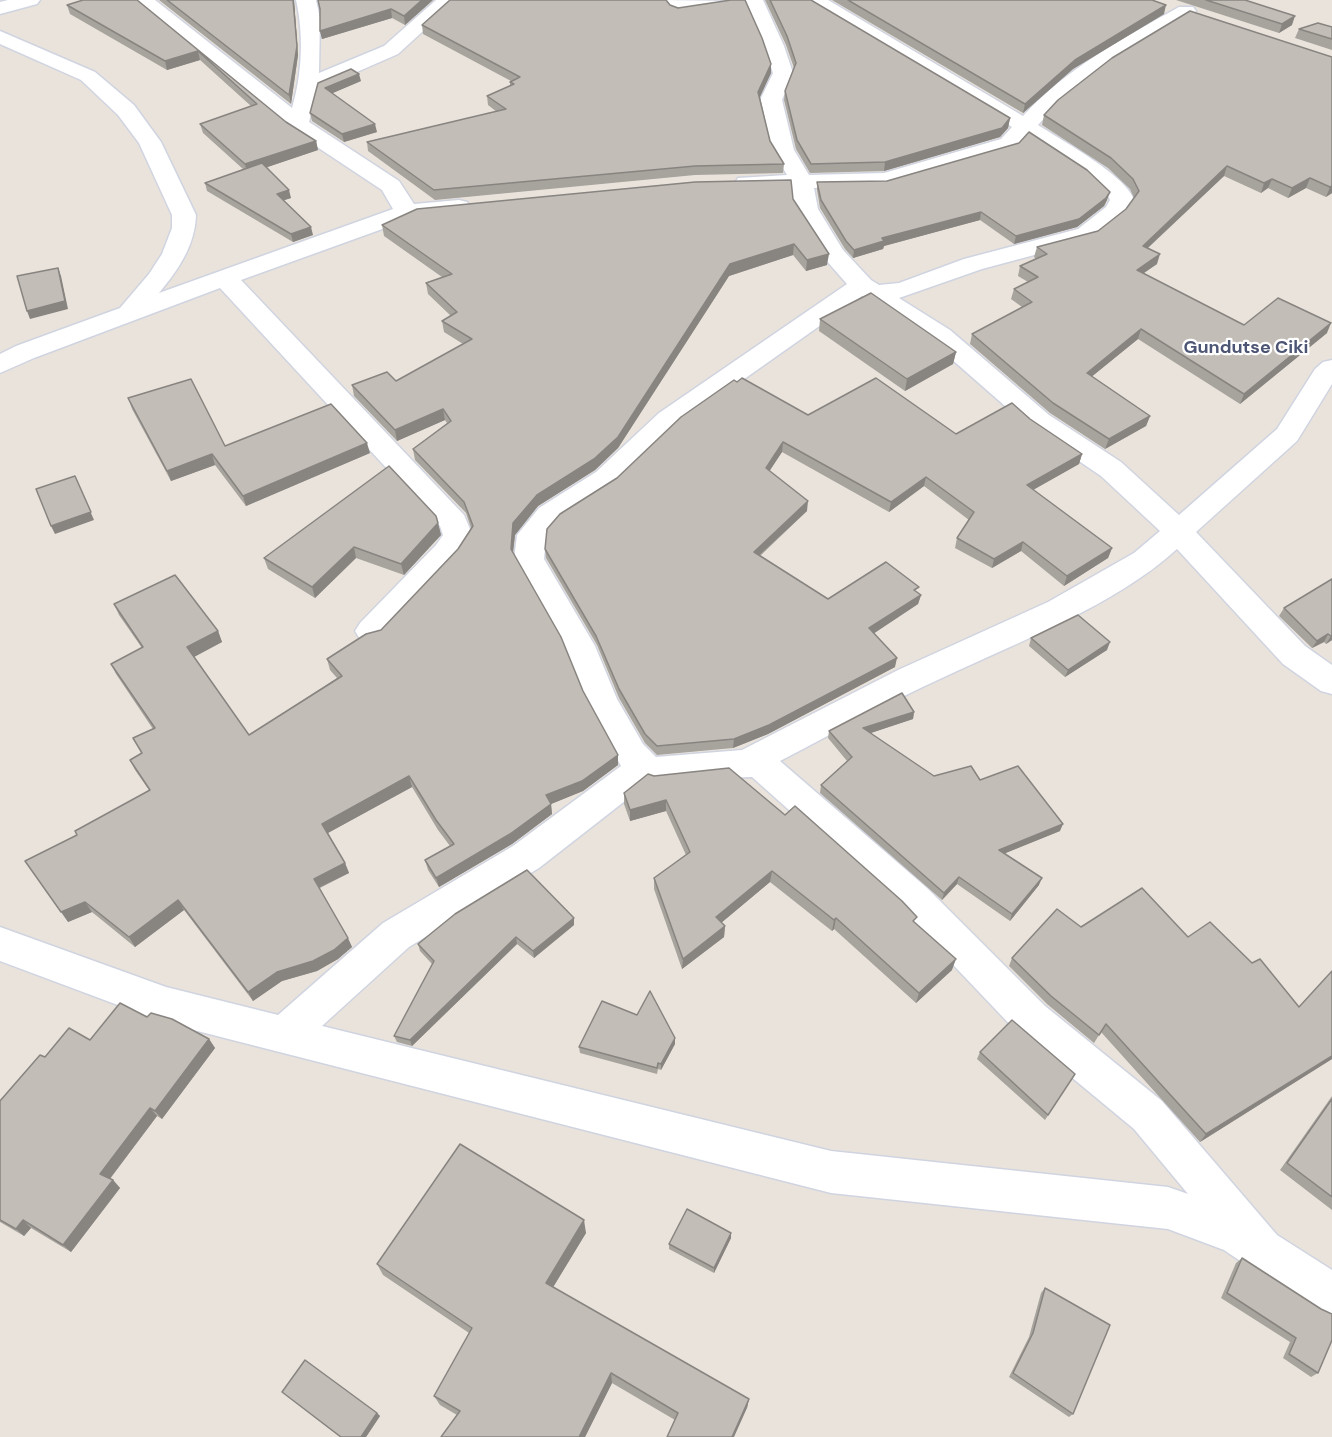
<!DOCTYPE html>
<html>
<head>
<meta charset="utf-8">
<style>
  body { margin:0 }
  canvas { display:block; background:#e9e3db }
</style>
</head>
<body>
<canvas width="1332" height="1437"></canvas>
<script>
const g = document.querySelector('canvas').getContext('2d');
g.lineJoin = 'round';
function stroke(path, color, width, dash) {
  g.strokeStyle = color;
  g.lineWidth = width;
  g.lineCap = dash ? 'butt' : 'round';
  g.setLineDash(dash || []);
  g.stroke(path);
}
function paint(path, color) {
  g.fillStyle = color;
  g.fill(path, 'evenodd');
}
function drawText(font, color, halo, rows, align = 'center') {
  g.font = font + ' "DM Sans",sans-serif';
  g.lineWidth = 4.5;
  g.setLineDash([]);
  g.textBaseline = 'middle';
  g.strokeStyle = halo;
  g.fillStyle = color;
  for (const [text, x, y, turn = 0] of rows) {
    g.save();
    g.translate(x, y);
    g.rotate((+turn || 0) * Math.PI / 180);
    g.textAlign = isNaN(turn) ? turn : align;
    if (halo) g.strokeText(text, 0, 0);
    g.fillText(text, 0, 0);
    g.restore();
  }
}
const minor = new Path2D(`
  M8,0h32l-3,4 -37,10v-12z
  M133,0h22l137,108c10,-33 12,-73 4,-108h20l4,18 -1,55 65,-27 52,-46h21l-59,54 -80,35 -9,33 90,59 15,23 45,-4 8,2 4,5 -4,5 -57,7 -169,61 223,235 9,21 -15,23 -76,80 -11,4 -11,-4 -5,-8 5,-8 76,-78 7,-10 -3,-9 -220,-238 -186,70 -34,15v-19l16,-8 104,-38 29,-34 13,-20 10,-26v-13l-33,-72 -21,-28 -37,-35 -81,-36v-13l95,41 39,33 27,37 35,73c-1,31 -18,55 -37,78l234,-84 -11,-19 -92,-61z
  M661,0l72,1 -3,4 -7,2 -44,7 -7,-2z
  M743,0h20l21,46 9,27 -11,27 12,50 15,25 75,-2 117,-34 11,-12 -205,-123 -3,-4h24l195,116c45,-49 99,-77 156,-109h14l3,4 -3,4c-57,33 -110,60 -155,110 23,15 89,51 96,75l-12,17 -28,22 -112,30 -83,29 51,32 99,85 72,47 58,53 98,-86 38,-60 8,-7 9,-2v24l-35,57 -101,91 109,114 27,19v29l-11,-3 -38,-27 -106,-115c-61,56 -159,93 -235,129 -55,25 -108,55 -162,83l147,127 118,118 117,95 115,134 55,35v48l-16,-6 -92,-62 -56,-21 -337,-36 -665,-170 -166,-62v-34l166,60 112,28 105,-92 130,-77 108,-80 -35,-65 -22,-54 -50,-88 3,-24 22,-27 57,-36 63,-59 188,-129 -22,-25 -31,-50 -2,-20 -46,1 -8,-2 -3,-5 3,-5 49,-3 -15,-25 -12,-50 13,-27 -9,-27zM1027,137c16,11 80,48 83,63l-4,7 -28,22 -114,30 -65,24 -20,2 -8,-5 -28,-30 -25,-41 -4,-21 71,-1 132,-38zM862,296l70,46 97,85 72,49 59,55 -26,22 -86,49 -150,68 -156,80 -86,7 -13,-13 -26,-45 -22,-53 -51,-87 2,-21 13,-16 57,-36 63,-61zM752,777l149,133 116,122 117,97 54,65 -20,-7 -337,-36 -509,-125 87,-79 130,-79 109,-85 6,2 64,-7z`);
stroke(minor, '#d0d4e0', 3);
paint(minor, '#fff');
paint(new Path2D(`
  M137,0l149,122 30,19 2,9 -51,17 24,31 -8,2 30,35 -20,7 -86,-51 -2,-8 38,-14 -40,-36 -3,-9 51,-18 -51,-46 -33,10 -97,-56 -3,-9z
  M159,0h135l4,55 -7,49z
  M433,0l-28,25 -13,-7 -70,21 -2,-8v-20z
  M765,0h46l199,118 -2,10 -8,9 -116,34 -74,2 -14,-24 -12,-49 1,-9 9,-23 -8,-23z
  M832,0h320l12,14 -91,55 -50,44z
  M1176,0h69l47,25 -13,8z
  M670,5l101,59v9l-11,24 10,44 14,23 -1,9 -88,2 -260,25 -67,-49 -1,-9 130,-30 -9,-7 -1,-9 23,-10v-4l1,-1 -88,-47 -1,-9z
  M1332,27v23l-37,-12 4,-9z
  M1332,57v136l-6,4 -20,-9 -18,10 -20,-10 -7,5 -37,-17 -76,72 9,16 -14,9 101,52 83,8 -87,71 -102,-65 -46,37 58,40 -4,10 -41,23 -55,-36 -80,-69 2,-10 50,-27 -11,-8 3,-10 14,-7 -10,-6 2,-10 16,-7 -2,-2 3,-10 61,-16 28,-22 8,-11 -4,-9 -22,-21 -66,-43 2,-10z
  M361,81l-29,12 45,39 -33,10 -32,-21 -2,-8 8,-30z
  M817,182l290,18 -3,6 -27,21 -63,17 -34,-24 -96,26 -1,3 -30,9 -8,-9 -25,-41 -3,-18z
  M793,199l34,66 -21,6 -13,-16 -64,21 -111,172 -23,22 -57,36 -23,29 -2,18 70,138 35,74 -35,26 -32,13 1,10 -40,30 -73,43 -11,-17 -3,-10 25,-14 -12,-16 -26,-43 -84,46 17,30 4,10 -29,15 32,59 -14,12 -21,12 -35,10 -29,20 -69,-91 -49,37 -43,-35 -24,10 9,-87 72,-45 -14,-20 -5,-10 12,-7 -9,-15 20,-9 -37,-55 -5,-10 31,-16 -23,-33 -5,-11 104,27 4,11 -28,15 55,78 88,-57 -7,-8 -3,-11 54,-29 77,-81 13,-21 -5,-15 -51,-53 -2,-11 34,-26 -2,-3 -48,21 -43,-45 -2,-11 44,-4 67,-37 -19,-12 -2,-11 9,-5 -23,-22 -2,-11 16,-6 -58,-41 -2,-11z
  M820,319l136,33 -3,12 -48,27 -86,-60z
  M128,398l97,48 145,7 -124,53 -31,-41 -44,16 -39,-72z
  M808,415l148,19 74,-15 52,35 -3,10 -46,26 79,58 -4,10 -44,28 -43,-35 -29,17 -37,-20 2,-10 12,-18 -45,-34 -35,26 -107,-60 -13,19 38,40 -47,45 68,43 90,-6 3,2 -3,9 -44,29 21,34 -127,67 -35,14 -76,7 -12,-12 -26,-45 -22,-53 -51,-87 -1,-9z
  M438,523l3,12 -37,40 -48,-17 -41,40 -47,-29 -4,-11z
  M1332,579v61l-6,4 -2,-2 -12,6 -33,-32 5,-8z
  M1031,638l76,12 -42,27 -36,-31z
  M914,712l-1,7 -43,14 64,43 46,4 80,51 -55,22 34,32 -29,36 -53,-37 -15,16 -122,-107 1,-8 26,-24 -19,-23 1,-7z
  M648,774l267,150 37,46 -36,33 -82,-74 -2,2 -62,-49 -49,41 4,3 -1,11 -42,32 -28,-80v-11l32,-23 -20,-44 -36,10 -6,-17v-11z
  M574,925l-40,33 -17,-14 -105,102 -15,-4 -3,-6 38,-72 -12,-13 -2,-7z
  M1081,927l107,10 64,26 47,44 33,52 -132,83 -99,-110 -7,11 -47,-39 -38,-38 3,-8z
  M147,1017l62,22 6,9 -53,71 -5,-3 -47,63 3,1 7,8 -49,64 -40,-24 -7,8 -24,-14v-121l45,-44z
  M675,1044l-14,26 -3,-1 -1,5 -77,-21 -1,-6z
  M980,1052l95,22 -30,46 -68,-61z
  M1332,1096v114l-52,-40z
  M586,1233l-33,54 196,112 -2,9 -72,12 -63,-37 -27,54h-144l16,-22 -17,-10 -6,-9 35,-63 -86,-58 -6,-11z
  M731,1233v5l-17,35 -45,-24v-5z
  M1242,1258l79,51 -3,64 -7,4 -28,-19 7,-16 -69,-44 15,-35z
  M1045,1288l28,126 -4,3 -60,-40 20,-40 12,-44z
  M282,1392l95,21 3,3 -14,21h-26z`), '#a7a39d');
paint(new Path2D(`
  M293,0h1l4,55 -7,49 -2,-9z
  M422,0h11l-28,25 -1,-9z
  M1166,5l-2,9 -91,55 -50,44 2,-9 50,-44z
  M391,9l1,9 -70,21 -2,-8z
  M1295,16l-3,9 -13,8 3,-9z
  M198,51l2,9 -33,10 -2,-9z
  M771,64v9l-13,28v-9z
  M359,74l2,7 -35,15 -1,-8z
  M1010,118l-2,10 -8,9 -116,34 1,-9z
  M375,124l2,8 -33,10 -2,-8z
  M316,141l2,9 -71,24 -2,-10z
  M1227,166l-3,10 -84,79 3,-9z
  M1310,178l-4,10 -18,10 4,-10z
  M1272,179l-4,9 -7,5 3,-10z
  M1332,186v7l-6,4 4,-10z
  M289,190l2,8 -12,4 -2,-8z
  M1110,192l-3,8 -3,6 -27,21 -63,17 2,-8z
  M981,212l-1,8 -96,26 -1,3 -30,9 1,-8 28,-12z
  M311,227l2,8 -20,7 -2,-8z
  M794,244l-1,11 -64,21 -111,172 -23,22 -57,36 -23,29 -3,25 -1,-11 2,-26 217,-259z
  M829,254l-2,11 -21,6 1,-11z
  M1160,254l-3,10 -23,16 3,-10z
  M58,268l3,8 7,33 -38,10 -3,-8z
  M1331,323l-4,10 -87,71 4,-10z
  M1141,329l-3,10 -54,44 3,-10z
  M956,352l-3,12 -48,27 2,-12z
  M443,409l2,11 -48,21 -2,-11z
  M1150,416l-4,10 -41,23 4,-10z
  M783,442l-1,10 -17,26 1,-10z
  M367,443l3,10 -124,53 -3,-10z
  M212,454l3,11 -44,16 -4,-10z
  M1082,454l-3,10 -55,31 3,-10z
  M75,476l19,44 -39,14 -4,-8z
  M926,477l-2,9 -35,26 2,-10z
  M808,501l-1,10 -54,50 1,-9z
  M438,523l3,12 -37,40 -3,-11z
  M1023,542l-2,9 -29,17 2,-9z
  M354,547l2,11 -41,40 -3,-11z
  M1112,548l-4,10 -44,28 3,-10z
  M921,595l-3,9 -51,34 2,-10z
  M218,631l4,11 -30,16 -5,-11z
  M1328,634l-4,8 -12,6 5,-7z
  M1332,635v5l-6,4 5,-8z
  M1110,642l-3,8 -42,27 3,-7z
  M897,658l-2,9 -127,67 -35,14 1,-9z
  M914,712l-1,7 -51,17 1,-8z
  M618,755v10l-35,26 -32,13 1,10 -40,30 -73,43 -3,-9 110,-83z
  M409,776l3,11 -86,47 -4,-10z
  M666,800v11l-36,10v-11z
  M1063,824l-3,7 -64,26 3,-7z
  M345,863l4,10 -31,15 -4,-9z
  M772,871l-2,11 -55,46 1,-11z
  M959,877l-2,7 -15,16 2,-7z
  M1042,878l-3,7 -29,36 2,-7z
  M178,900l6,10 -49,37 -6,-10z
  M85,902l7,10 -24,10 -7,-10z
  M574,918v7l-40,33 -1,-7z
  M836,918l-2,11 -2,2 2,-11z
  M725,926l-1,11 -42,32 1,-10z
  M516,937l1,7 -105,102 -2,-6z
  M348,938l4,9 -14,12 -21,12 -35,10 -29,20 -5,-9 29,-20z
  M956,959l-4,11 -36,33 3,-10z
  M675,1038v6l-14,26v-6z
  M209,1039l6,9 -53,71 -7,-8z
  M1332,1056v3l-132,83 6,-8z
  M150,1108l7,8 -49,65 -8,-7z
  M113,1180l7,8 -49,64 -8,-7z
  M23,1220l8,8 -7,8 -8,-7z
  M584,1220l2,13 -37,61 -3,-11z
  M731,1233v5l-17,35v-5z
  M611,1373l1,10 -27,54h-6z
  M749,1399l-2,9 -13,29h-2z
  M377,1413l3,3 -14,21h-5z`), '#888480');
const building = new Path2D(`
  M83,0h54l149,122 30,19 -71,23 -45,-40 57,-20 -59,-53 -33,10 -98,-56z
  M167,0h126l4,46 -8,49z
  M318,0h104l-18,16 -13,-7 -71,22v-22z
  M450,0h216l4,5 8,3 53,-8h14l17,38 9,26 -13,28 12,49 14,23 -89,2 -261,24 -67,-48 139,-33 -19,-13 27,-12 -4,-2 10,-5 -98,-52z
  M770,0h41l199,118 -8,10 -117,34 -74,2 -14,-24 -12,-49 11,-28 -9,-27z
  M848,0h304l14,5 -91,55 -50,44z
  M1206,0h39l50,16 -13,8z
  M1190,11l142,46v129l-2,1 -20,-9 -18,10 -20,-9 -8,4 -37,-17 -84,80 17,8 -23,16 107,55 34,-27 53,25 -87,71 -103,-65 -54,44 63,43 -41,23 -56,-36 -81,-69 60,-32 -18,-13 24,-12 -18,-11 27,-12 -10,-7 61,-16 28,-22 13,-18 -6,-12 -22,-21 -67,-43 14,-15 54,-42z
  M1318,23l14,4v12l-33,-10z
  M351,69l8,5 -34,14 50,36 -33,10 -32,-21 8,-30z
  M1029,132l58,38 23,22 -4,6 -27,21 -63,17 -35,-24 -99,26 2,3 -30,9 -8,-9 -25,-41 -4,-18 70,-1 132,-38z
  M262,163l27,27 -12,4 34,33 -20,7 -86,-51z
  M791,180l2,19 36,55 -22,6 -13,-16 -64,20 -112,173 -24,22 -57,36 -24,28 -2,26 50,88 22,54 35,64 -36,26 -36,14 5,9 -41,30 -74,44 -11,-18 29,-16 -18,-24 -27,-44 -87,48 23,39 -31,16 34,59 -14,12 -21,11 -36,11 -29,20 -70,-92 -49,37 -44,-35 -24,10 -36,-51 52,-26 -2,-4 75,-41 -20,-30 12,-7 -9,-15 22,-10 -44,-64 32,-17 -29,-43 61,-29 4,5 39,51 -31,16 62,88 93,-59 -15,-17 39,-25 15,-4 77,-81 15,-23 -9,-24 -51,-53 38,-28 -8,-12 -48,21 -43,-45 35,-13 9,9 76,-42 -30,-18 15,-9 -31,-29 26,-9 -70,-49 35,-16 278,-27z
  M58,268l7,33 -38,10 -10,-35z
  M871,293l85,59 -49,27 -87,-60z
  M742,378l66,37 68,-37 80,56 56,-31 18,16 52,35 -55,31 85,63 -45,28 -44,-34 -29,17 -37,-21 17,-26 -48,-35 -35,25 -108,-60 -17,26 42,33 -54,51 74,47 58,-37 33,25 -5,3 7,5 -52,33 28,30 -128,67 -35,14 -77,7 -12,-12 -26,-45 -23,-53 -51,-87 2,-20 13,-15 57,-36 64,-61 53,-37 3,2z
  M191,379l34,67 106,-42 36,39 -124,53 -31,-42 -45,17 -39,-73z
  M389,466l47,50 2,7 -37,41 -47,-17 -42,40 -48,-29z
  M75,476l16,36 -40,14 -15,-37z
  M1332,579v56l-1,1 -3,-2 -11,7 -33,-33z
  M1078,615l32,27 -42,28 -37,-32z
  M902,693l12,19 -51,16 71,48 37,-10 9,14 38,-14 45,58 -64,26 43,28 -30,36 -53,-37 -15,16 -123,-108 31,-28 -23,-26z
  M729,768l56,47 10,-9 107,95 15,16 -4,4 43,38 -37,34 -83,-75 -2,2 -62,-49 -56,46 9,9 -42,33 -29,-81 36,-26 -24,-52 -36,10 -6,-17 24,-19 6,2z
  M527,870l47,48 -41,33 -17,-14 -106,103 -16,-4 40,-75 -16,-17 37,-30z
  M1142,888l46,49 22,-15 42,41 8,-4 39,48 33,-36v85l-126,78 -100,-110 -7,11 -48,-39 -39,-38 45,-49 24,18z
  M650,991l25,47 -14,26 -3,-1 -1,5 -78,-21 23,-46 35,14z
  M120,1003l27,14 4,-4 21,6 37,20 -54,72 -5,-3 -50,66 13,6 -50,65 -40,-25 -7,9 -16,-9v-119l40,-46 5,2 24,-29 21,12z
  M1012,1020l63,54 -27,41 -68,-63z
  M1332,1099v98l-45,-34z
  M460,1144l124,76 -38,63 203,116 -17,38h-65l11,-24 -67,-40 -32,64h-138l19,-26 -26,-15 38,-68 -95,-64z
  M687,1209l44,24 -17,35 -45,-24z
  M1242,1258l79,51 11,5v26l-14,33 -29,-19 7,-16 -69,-45z
  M1045,1288l65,37 -37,89 -60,-41 20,-40z
  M305,1360l72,53 -16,24h-20l-59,-45z`);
paint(building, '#c2bdb7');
stroke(building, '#888480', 1.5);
drawText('bold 18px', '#4d5574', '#fff', [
  ["Gundutse Ciki",1246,348]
]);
</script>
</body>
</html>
